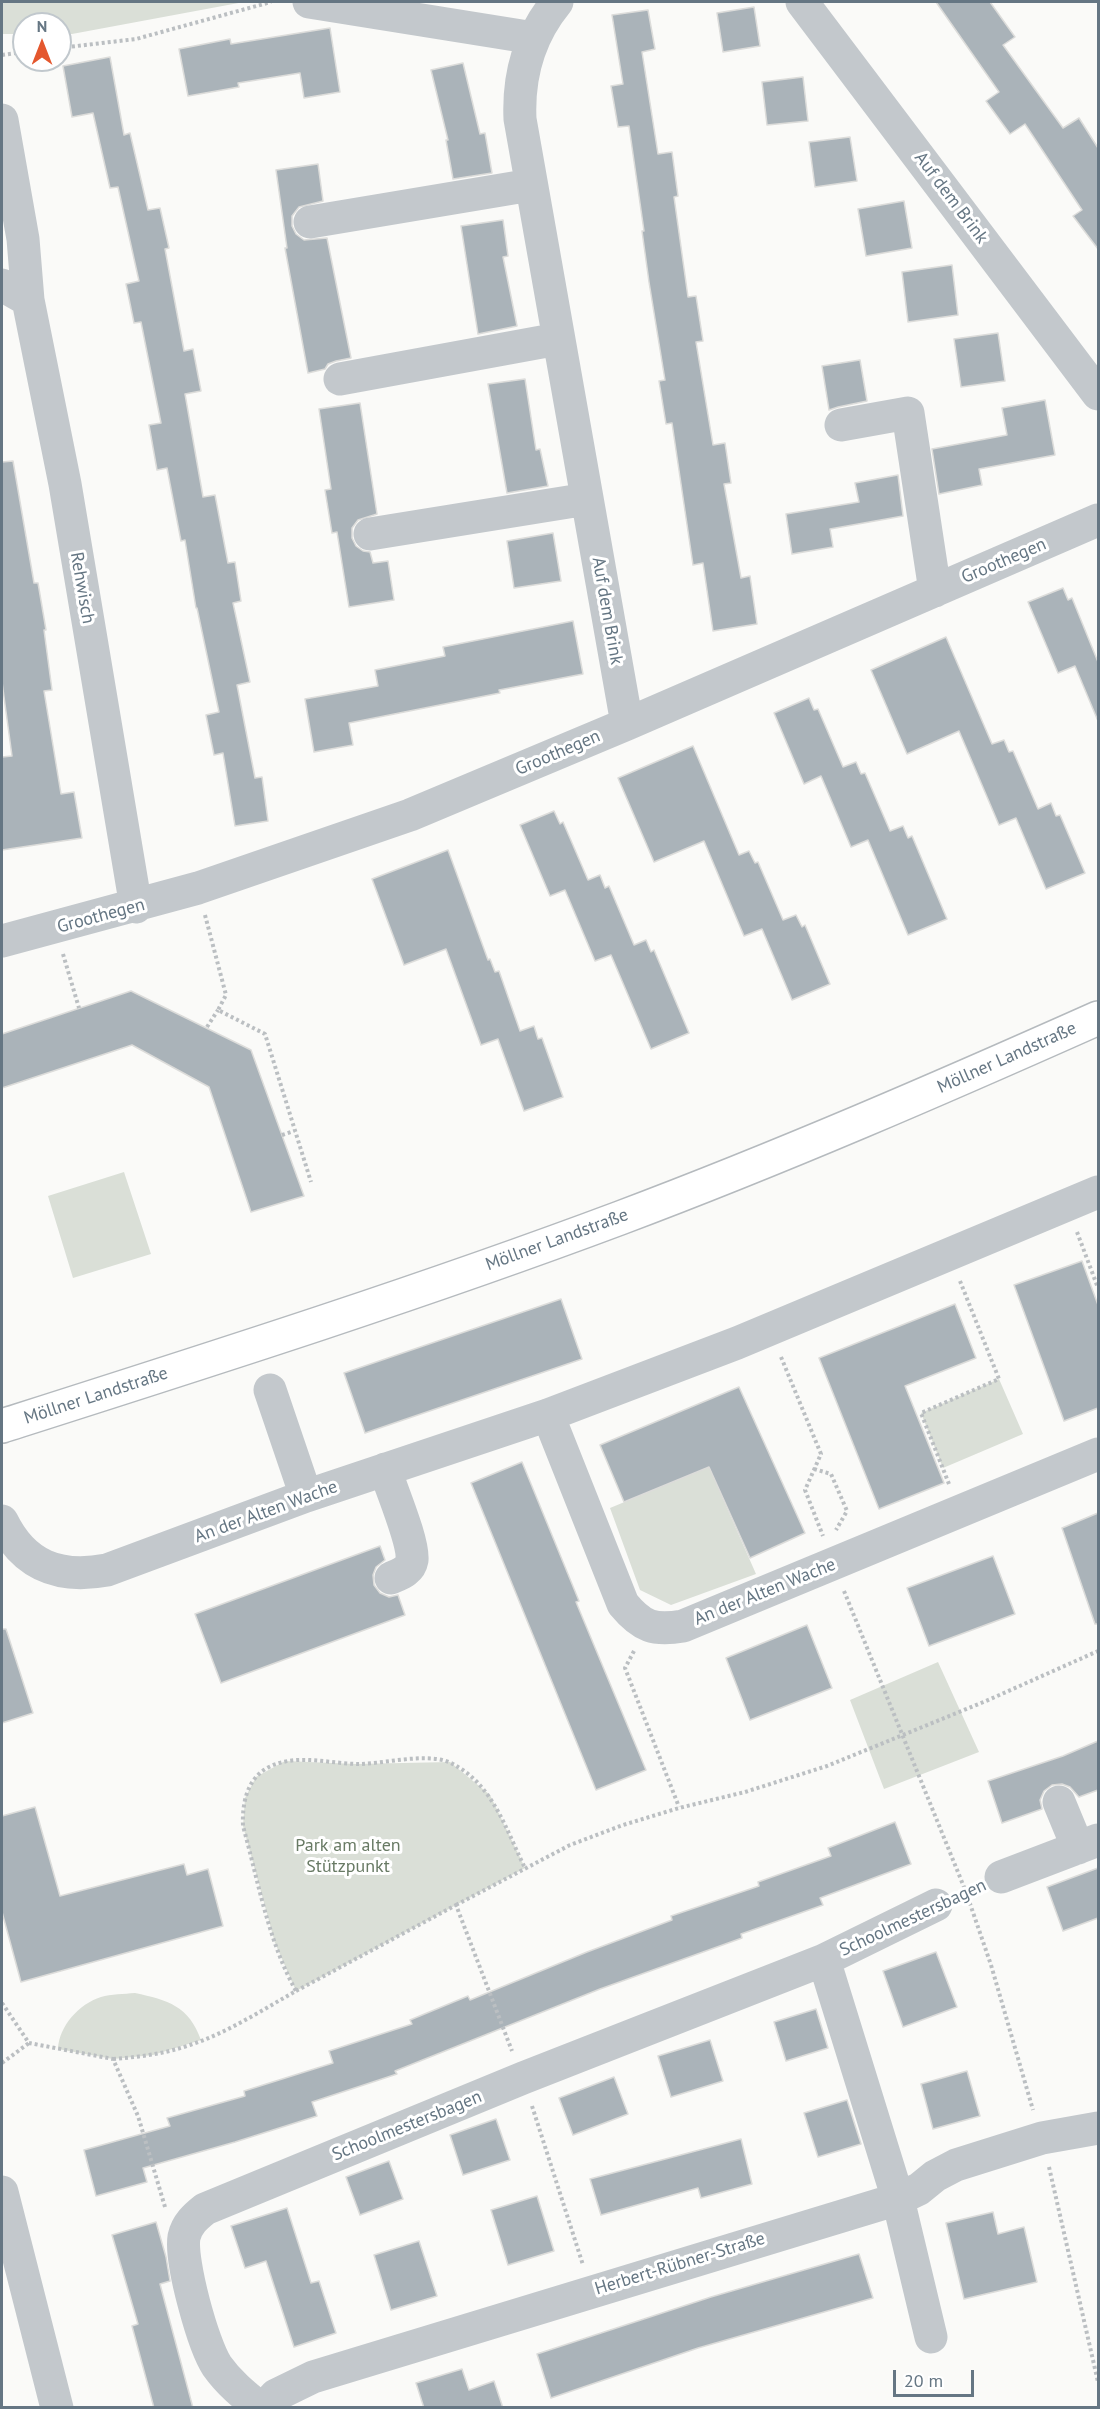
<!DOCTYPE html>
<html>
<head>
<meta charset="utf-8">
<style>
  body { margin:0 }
  #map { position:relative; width:1100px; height:2409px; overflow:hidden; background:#fafaf8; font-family:"PT Sans",sans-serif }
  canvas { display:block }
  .frame { position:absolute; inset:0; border:3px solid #657683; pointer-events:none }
  .north { position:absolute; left:12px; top:12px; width:60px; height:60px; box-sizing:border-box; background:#fff; border:2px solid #c1c8cd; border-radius:50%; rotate:0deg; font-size:16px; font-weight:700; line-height:24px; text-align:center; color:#657683 }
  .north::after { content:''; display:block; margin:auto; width:21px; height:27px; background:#e4572e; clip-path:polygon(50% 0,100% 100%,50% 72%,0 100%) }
  .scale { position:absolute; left:893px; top:2370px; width:81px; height:27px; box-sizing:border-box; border:3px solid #657683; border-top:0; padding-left:8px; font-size:18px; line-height:21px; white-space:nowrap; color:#657683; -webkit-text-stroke:4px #fff; paint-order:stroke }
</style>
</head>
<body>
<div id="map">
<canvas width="1100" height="2409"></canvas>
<div class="frame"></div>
<div class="north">N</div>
<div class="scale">20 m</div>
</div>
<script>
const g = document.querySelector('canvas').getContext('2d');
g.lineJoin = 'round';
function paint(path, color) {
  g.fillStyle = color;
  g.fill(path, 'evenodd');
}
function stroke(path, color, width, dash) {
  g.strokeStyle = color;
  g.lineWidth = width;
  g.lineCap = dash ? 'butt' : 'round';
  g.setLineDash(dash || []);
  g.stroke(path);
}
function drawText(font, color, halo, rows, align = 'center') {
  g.font = font + ' "PT Sans",sans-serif';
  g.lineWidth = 6;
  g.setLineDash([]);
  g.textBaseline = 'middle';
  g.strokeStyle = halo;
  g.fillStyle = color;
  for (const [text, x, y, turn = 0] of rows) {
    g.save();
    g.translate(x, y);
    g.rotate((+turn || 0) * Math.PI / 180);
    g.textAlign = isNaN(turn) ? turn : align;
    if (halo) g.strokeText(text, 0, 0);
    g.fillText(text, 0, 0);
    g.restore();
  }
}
paint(new Path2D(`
  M2,2h242l-172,32h-12v-10h-36v10h-22z
  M124,1172l27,82 -78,24 -25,-82z
  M999,1379l24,55 -80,34 -22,-55z
  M709,1467l47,107 -85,31 -31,-15 -30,-82z
  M938,1662l41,90 -95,37 -34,-89z
  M285,1761l71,3 94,-2 40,33 35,73 -229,123 -21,-48 -32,-117 2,-28 11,-21z
  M135,1993c33,7 54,13 66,47l-48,15 -40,4 -55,-10c1,-23 21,-45 43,-52 10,-3 23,-3 34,-4z`), '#dadfd7');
const building = new Path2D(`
  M936,2h54l25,35 -12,8 60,83 16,-10 19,30v101l-25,-33 9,-6 -57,-86 -15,10 -24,-33 13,-9z
  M754,7l6,39 -37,6 -6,-39z
  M648,10l7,39 -13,3 16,102 14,-2 6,44 -4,1 14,100 8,-1 7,45 -7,1 17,103 12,-2 6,40 -7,1 17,94 9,-2 7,48 -44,7 -10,-68 -10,2 -21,-142 -6,1 -7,-43 6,-1 -16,-98 -7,-51h2l-15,-105 -11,1 -7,-41 12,-2 -11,-69z
  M330,28l10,64 -36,6 -4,-25 -62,10 1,4 -51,9 -9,-47 51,-10 1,5z
  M110,57l14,78 6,-2 18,77 12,-2 9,40 -4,1 19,102 9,-2 8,42 -16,3 18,103 12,-2 13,68 7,-1 6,39 -8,2 17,79 -13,3 18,93 7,-1 6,44 -33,5 -12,-73 -9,2 -8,-40 13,-3 -22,-104h-1l-11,-68 -4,1 -14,-73 -10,2 -8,-45 12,-2 -20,-101 -7,1 -8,-39 13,-3 -21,-94 -8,1 -17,-75 -21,4 -9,-51z
  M463,63l17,71 5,-1 7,40 -39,6 -7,-39h2l-17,-70z
  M803,77l5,44 -41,4 -5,-43z
  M850,137l7,44 -42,6 -6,-45z
  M318,164l5,37 -24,6 -7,9v10l4,8 8,6 23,-2 24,120 -15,3 -8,3 -3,5 -17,4 -23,-125h2l-11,-78z
  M904,201l8,47 -46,8 -8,-47z
  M503,220l5,36 -5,1 14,69 -39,8 -17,-108z
  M952,265l6,50 -50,7 -6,-50z
  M998,333l7,48 -44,6 -7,-48z
  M860,360l7,41 -29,6 -9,3 -7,-44z
  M525,379l11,71 4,-1 8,37 -41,7 -19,-109z
  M1045,400l10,55 -76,14 3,16 -43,9 -7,-45 75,-14 -5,-27z
  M360,403l17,111 -19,6 -6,8v10l4,8 7,5 7,1 3,11 15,-2 6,39 -45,7 -12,-75 -5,1 -7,-43 6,-1 -12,-80z
  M13,461l21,122h4l8,47h-2l8,60 -8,1 17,103 13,-2 8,46 -80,12v-93l10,-1 -10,-74v-220z
  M898,475l5,41 -73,13 3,18 -41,7 -6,-40 73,-12 -4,-19z
  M553,533l8,48 -47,7 -7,-47z
  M1063,588l5,12 4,-2 26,64v59l-23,-55 -17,7 -30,-71z
  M573,621l10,53 -84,16 1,3 -151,30 4,22 -39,7 -9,-53 73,-13 -3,-16 70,-14 -2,-9z
  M946,637l46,107 12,-4 5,12 4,-1 25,58 13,-6 5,13 4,-1 25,58 -39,16 -30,-71 -17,7 -40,-94 -52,23 -36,-84z
  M809,698l5,12 4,-1 25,58 13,-5 5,12 4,-1 25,58 13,-5 5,12 4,-2 35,83 -39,16 -40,-95 -17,7 -30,-71 -17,8 -30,-71z
  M693,746l46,109 10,-4 6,12 3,-1 25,58 13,-5 6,12 3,-2 25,59 -38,16 -30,-71 -18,7 -40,-95 -50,21 -36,-84z
  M554,811l6,13 3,-2 25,58 12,-5 5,13 4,-2 25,59 12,-5 5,12 3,-2 35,83 -38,16 -40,-94 -16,6 -30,-71 -15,6 -30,-71z
  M448,850l40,110 2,-1 5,13 4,-1 21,60 14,-5 4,13 4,-1 21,59 -39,14 -26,-72 -17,6 -35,-96 -42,16 -32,-86z
  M131,991l120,59 53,146 -53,16 -42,-125 -77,-42 -130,43v-54z
  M1082,1261l16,44v103l-34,13 -50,-136z
  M561,1299l21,60 -217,74 -21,-60z
  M955,1304l21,54 -71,28 39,97 -65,26 -60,-151z
  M739,1387l66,146 -55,25 -41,-91 -85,35 -24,-57z
  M522,1462l57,139 -3,1 70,168 -50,20 -125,-307z
  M1098,1513v111h-3l-33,-96z
  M380,1546l5,14 -9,7 -3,8 1,10 6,8 9,4 9,-2 7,20 -184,68 -26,-69z
  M993,1556l22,58 -86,32 -22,-58z
  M807,1625l25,63 -82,32 -24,-62z
  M2,1629h4l27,84 -31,10z
  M1098,1741v49l-19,7 -9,-10 -8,-3 -10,1 -8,6 -4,9 2,9 -40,14 -14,-42 75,-25z
  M35,1807l25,89 124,-32 3,11 21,-6 15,57 -202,56 -19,-70v-96z
  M895,1822l16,42 -91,34 3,7 -82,29 1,4 -142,51 -205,82 2,3 -85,28 5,14 -82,26 -92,26 4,14 -51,14 -12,-46 86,-24 -3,-8 78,-22 -1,-5 89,-28 -4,-12 83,-27 -2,-4 58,-24 2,4 117,-48 85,-32 -1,-4 88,-30 -1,-4 73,-26 -3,-8z
  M1098,1868v50l-35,13 -16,-44z
  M936,1952l21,55 -54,20 -20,-56z
  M816,2009l12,39 -42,13 -12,-39z
  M710,2040l13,41 -52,16 -13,-41z
  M967,2071l13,45 -47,13 -12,-45z
  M614,2077l14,37 -55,21 -14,-37z
  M847,2100l14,44 -43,13 -14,-44z
  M496,2119l14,41 -47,15 -13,-40z
  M741,2139l11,45 -51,14 -3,-10 -97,27 -11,-36z
  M389,2161l14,38 -43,16 -14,-38z
  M537,2196l17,55 -46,14 -17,-55z
  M287,2208l24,75 8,-2 17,52 -42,14 -28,-86 -21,7 -14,-42z
  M993,2212l5,22 26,-7 13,55 -73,17 -18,-76z
  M156,2222l10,35 4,24 -10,3 33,124h-39l-22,-82 6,-2 -26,-89z
  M419,2241l18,55 -46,14 -17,-55z
  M859,2254l14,44 -175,50 -147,50 -14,-44 174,-57z
  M462,2369l7,21 25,-9 9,27h-79l-8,-25z`);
paint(building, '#aab3b9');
stroke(building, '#dcdcda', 1.5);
const major = new Path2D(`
  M2,1426c207,-66 415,-132 618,-208 162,-61 321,-130 478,-200`);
stroke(major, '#b5babe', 36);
stroke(new Path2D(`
  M60,48l76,-9 135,-37
  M2,55l22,-3
  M205,915l21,80 -8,15 47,24 46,148
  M63,954l16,54
  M207,1027l11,-17
  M282,1135l12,-4
  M1077,1232l21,56
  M781,1357l40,97 -16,36 18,46
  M814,1469l17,5 16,37 -11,19
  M949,1484l-28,-71 78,-34 -39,-98
  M844,1591l122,301 25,73 42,145
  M634,1651l-9,17 54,139
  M456,1905l114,-60 53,-20 56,-17 66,-16 82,-26 159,-65 112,-50
  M296,1991l160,-86 56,146
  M2,2003l27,40 84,16 25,57 27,91
  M113,2059c26,-2 51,-5 77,-14 37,-12 72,-35 106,-54 -28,-50 -38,-111 -53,-165 -1,-23 4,-48 26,-59 28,-14 61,-3 91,-3 25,-1 52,-8 77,-5 8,1 15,4 21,8 36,21 49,65 67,101
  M2,2063l27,-20
  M532,2106l51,159
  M1049,2167l49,215`), '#bbbfc2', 4, [3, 3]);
stroke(new Path2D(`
  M309,2l225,36
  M557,2c-28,34 -39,73 -37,117l107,605
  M802,2l296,392
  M2,120l21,119 5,61
  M310,222l221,-37
  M2,285l26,15 37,184 71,423
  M340,379l218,-40
  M841,425l67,-12 27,178
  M370,534l217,-35
  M2,941l196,-53 212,-73 217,-91 471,-204
  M270,1390l36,106
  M548,1415l75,189c19,23 31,27 60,22l415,-172
  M385,1469c6,20 29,73 27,91 -2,11 -12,14 -21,18
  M2,1521c22,45 57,58 105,49l199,-74 242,-81 189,-72 361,-151
  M1059,1802l19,46
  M1001,1877l97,-37
  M824,1960l74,239 33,138
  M2,2192l55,216
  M260,2408c-16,-13 -31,-25 -43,-42 -14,-21 -37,-105 -33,-129 3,-13 11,-20 21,-28l318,-131 301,-118 112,-55
  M264,2408l12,-13 37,-18 585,-178 21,-10 16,-13 21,-11 86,-27 56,-10`), '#c3c8cc', 33);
stroke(major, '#fff', 33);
drawText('18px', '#657683', '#fff', [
  ["Auf dem Brink",951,198,53],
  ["Groothegen",1004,561,-23],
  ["Rehwisch",82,588,80],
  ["Auf dem Brink",607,611,80],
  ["Groothegen",558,753,-23],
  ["Groothegen",101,916,-15],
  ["Möllner Landstraße",1007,1058,-24],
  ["Möllner Landstraße",557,1240,-20],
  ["Möllner Landstraße",96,1396,-18],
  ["An der Alten Wache",266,1512,-20],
  ["An der Alten Wache",765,1592,-22],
  ["Schoolmestersbagen",913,1918,-25],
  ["Schoolmestersbagen",407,2126,-22],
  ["Herbert-Rübner-Straße",680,2264,-17]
]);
drawText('18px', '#687a64', '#fff', [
  ["Park am alten",348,1846],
  ["Stützpunkt",348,1867]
]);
</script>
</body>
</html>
